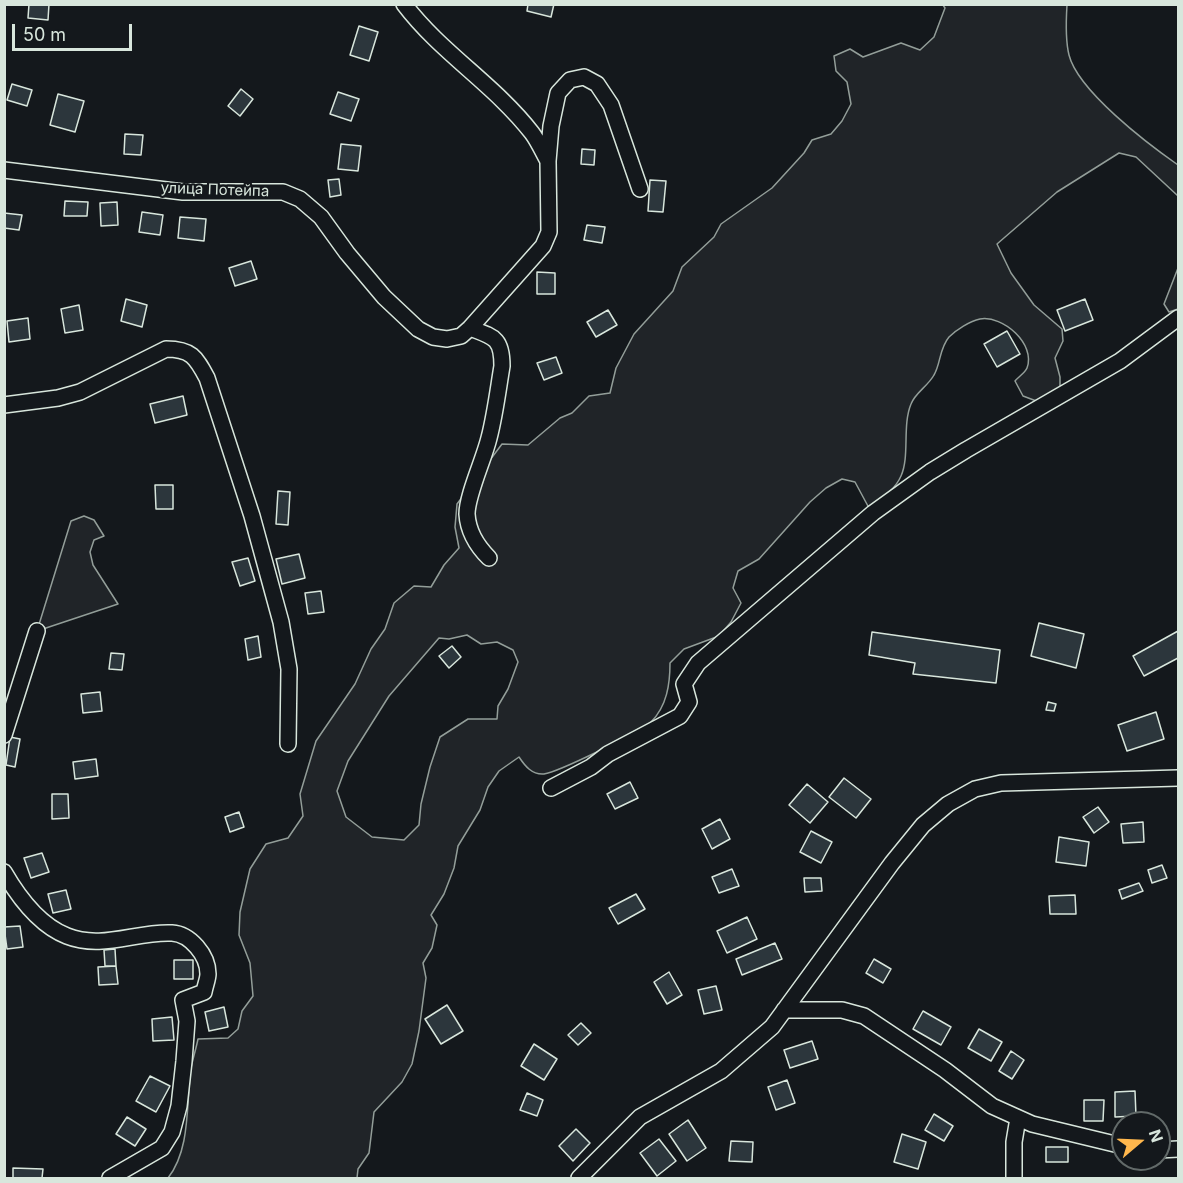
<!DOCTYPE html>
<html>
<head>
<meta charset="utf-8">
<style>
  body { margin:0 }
  #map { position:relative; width:1183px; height:1183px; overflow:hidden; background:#14181c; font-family:Inter,sans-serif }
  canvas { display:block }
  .frame { position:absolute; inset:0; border:6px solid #d8e6dc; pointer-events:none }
  .north { position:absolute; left:1111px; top:1111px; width:60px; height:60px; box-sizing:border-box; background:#14181c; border:2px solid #626a69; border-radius:50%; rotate:71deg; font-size:16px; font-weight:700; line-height:24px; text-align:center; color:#d8e6dc }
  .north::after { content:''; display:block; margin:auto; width:21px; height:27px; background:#ffb74d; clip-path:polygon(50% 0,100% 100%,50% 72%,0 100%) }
  .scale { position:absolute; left:12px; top:24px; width:120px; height:27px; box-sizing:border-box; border:3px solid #d8e6dc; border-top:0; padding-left:8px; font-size:18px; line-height:21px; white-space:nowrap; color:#d8e6dc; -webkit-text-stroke:4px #14181c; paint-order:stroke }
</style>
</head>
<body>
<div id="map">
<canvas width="1183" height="1183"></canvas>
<div class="frame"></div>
<div class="north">N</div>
<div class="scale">50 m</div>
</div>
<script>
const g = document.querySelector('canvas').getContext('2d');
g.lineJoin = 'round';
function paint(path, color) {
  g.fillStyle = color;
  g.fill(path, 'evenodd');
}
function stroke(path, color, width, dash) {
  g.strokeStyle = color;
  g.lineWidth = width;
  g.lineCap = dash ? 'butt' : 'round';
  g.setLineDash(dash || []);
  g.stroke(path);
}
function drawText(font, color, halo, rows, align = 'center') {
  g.font = font + ' Inter,sans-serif';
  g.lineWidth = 4.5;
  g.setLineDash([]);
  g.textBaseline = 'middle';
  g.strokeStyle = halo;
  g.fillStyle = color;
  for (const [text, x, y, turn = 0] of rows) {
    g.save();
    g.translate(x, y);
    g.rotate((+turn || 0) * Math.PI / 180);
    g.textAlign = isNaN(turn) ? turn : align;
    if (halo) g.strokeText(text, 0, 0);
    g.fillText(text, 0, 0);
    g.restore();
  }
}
const green = new Path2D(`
  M943,5h124c-1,16 -2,34 2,50 9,36 79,89 109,110v31l-42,-39 -17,-4 -62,39 -60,52 14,29 23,32 28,24 1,12 -8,17 5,19v11l-21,14 -16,-6 -8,-15c3,-4 10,-8 12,-13 9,-24 -24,-53 -47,-49 -10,2 -24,11 -31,18 -10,12 -8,26 -15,38 -6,11 -19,18 -23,29 -9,22 -1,52 -10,72 -6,14 -20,23 -32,32l-14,-26 -13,-3 -16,9 -16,14 -51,57 -21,12 -5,17 8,15 -10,19 -12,14 -35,13 -14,14c0,21 -3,43 -19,59 -10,10 -93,50 -107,52 -12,1 -19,-8 -25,-17l-20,14 -11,16 -8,23 -22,36 -4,22 -10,26 -13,21 6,10 -5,23 -9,15 3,15 -7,53 -7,33 -10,18 -28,30 -5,41 -11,16 -1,9h-189c23,-29 18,-75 23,-110 2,-10 5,-19 7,-29l30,-1 10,-9 4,-18 11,-15 -3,-33 -11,-28 1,-23 10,-43 16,-25 22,-6 15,-22 -3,-22 16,-53 39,-57 16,-35 14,-20 9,-26 20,-17 17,1 13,-22 15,-17 -4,-21 2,-23 45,-60 26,1 32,-27 12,-5 17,-17 21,-3 6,-25 18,-34 39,-43 9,-24 32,-30 7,-13 51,-36 32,-35 8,-13 19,-6 11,-13 9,-17 -4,-22 -11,-11 -2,-15 16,-7 13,8 38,-14 19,7 14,-13 11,-29zM467,635l14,9 16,-2 16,8 5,12 -10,27 -10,17 -1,13h-29l-28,18 -10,30 -9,37 -2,21 -15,15 -32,-3 -26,-20 -9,-26 11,-30 41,-65 50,-58 10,1z
  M1178,268v41l-9,3 -5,-8z
  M84,516l10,4 10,16 -10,4 -4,12 3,13 25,39 -81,27 34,-110z`);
paint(green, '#202428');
stroke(green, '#939e99', 1.5);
const building = new Path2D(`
  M29,4h20l-1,16 -20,-2z
  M528,4h26l-3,13 -24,-6z
  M359,26l19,6 -9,29 -19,-6z
  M12,84l20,6 -5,16 -20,-6z
  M241,89l12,10 -13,17 -12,-10z
  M338,92l21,7 -8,22 -21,-7z
  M58,94l26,7 -9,31 -25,-7z
  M125,134l18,1 -2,20 -17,-1z
  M341,144l20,2 -3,25 -20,-2z
  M582,149l13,1 -1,15 -13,-1z
  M339,179l2,16 -11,2 -2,-17z
  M650,180l16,1 -3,31 -15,-1z
  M65,201l23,1 -1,14h-23z
  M117,202l1,23 -17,1 -1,-23z
  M142,212l21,3 -3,20 -21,-3z
  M4,213l18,2 -3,15 -15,-2z
  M180,217l26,2 -2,22 -26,-3z
  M587,225l18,2 -3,16 -18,-3z
  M251,261l6,18 -22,7 -6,-18z
  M537,272l18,1v21h-18z
  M126,299l21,6 -5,22 -21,-6z
  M1085,299l8,21 -28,11 -8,-21z
  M79,305l4,25 -18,3 -4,-24z
  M608,310l9,15 -21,12 -9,-15z
  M28,318l2,21 -21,3 -2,-21z
  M1007,331l13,23 -23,13 -13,-23z
  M556,357l6,16 -18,7 -7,-17z
  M183,396l4,19 -32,8 -5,-19z
  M155,485h18v24h-17z
  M278,491l12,1 -2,33 -12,-1z
  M299,554l6,24 -23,6 -6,-25z
  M248,558l7,23 -15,5 -8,-24z
  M321,591l3,21 -16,2 -3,-21z
  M1039,623l45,11 -8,34 -45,-12z
  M1178,631v27l-34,18 -11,-20z
  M872,632l128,18 -4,33 -83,-9 2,-11 -46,-8z
  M258,636l3,21 -13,3 -3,-21z
  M452,646l9,11 -12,11 -10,-12z
  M111,653l13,1 -2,16 -13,-1z
  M100,692l2,19 -19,2 -2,-19z
  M1048,702l8,2 -2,7 -8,-1z
  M1156,712l8,27 -37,12 -9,-26z
  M10,737l10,2 -5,28 -9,-2z
  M96,759l2,17 -23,3 -2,-17z
  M844,778l27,21 -15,19 -27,-21z
  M630,782l8,16 -23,11 -8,-15z
  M807,784l21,18 -18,21 -21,-18z
  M52,794h16l1,24 -17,1z
  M1098,807l11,15 -15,11 -11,-16z
  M239,812l5,15 -14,5 -5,-15z
  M720,819l10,20 -18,10 -10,-20z
  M1143,822l1,20 -21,1 -2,-19z
  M811,831l21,11 -11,21 -21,-11z
  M1059,837l30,5 -3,24 -30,-4z
  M42,853l7,19 -18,6 -7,-20z
  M1162,865l5,13 -15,5 -4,-13z
  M732,869l7,17 -20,7 -7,-16z
  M804,878h17l1,13 -17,1z
  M1139,883l4,8 -21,8 -3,-9z
  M66,890l5,19 -18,4 -5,-19z
  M636,894l9,15 -27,15 -9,-16z
  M1075,895l1,19h-26l-1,-18z
  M747,917l10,22 -30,14 -10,-22z
  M20,926l3,21 -16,2 -3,-22z
  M775,943l7,16 -40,16 -6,-16z
  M115,949l1,17h-11l-1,-16z
  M874,959l17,10 -8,14 -17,-10z
  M174,960h19v19h-19z
  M116,966l2,18 -19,1 -1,-18z
  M669,972l13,23 -15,9 -13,-22z
  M716,986l6,24 -18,4 -6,-24z
  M447,1005l16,26 -22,13 -16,-25z
  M224,1007l4,20 -19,4 -4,-19z
  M923,1011l28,16 -10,18 -28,-16z
  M172,1017l2,23 -21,1 -1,-22z
  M581,1023l10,10 -13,12 -10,-10z
  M979,1029l23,13 -11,19 -23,-13z
  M812,1041l6,18 -28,9 -6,-18z
  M534,1044l23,15 -13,21 -23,-14z
  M1011,1051l13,9 -12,19 -13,-8z
  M150,1076l20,10 -14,26 -20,-11z
  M787,1080l8,23 -19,7 -8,-23z
  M1135,1091l1,25 -21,1v-25z
  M527,1093l16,7 -6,16 -17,-6z
  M1084,1100h20l-1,21h-19z
  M934,1114l19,12 -9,15 -19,-11z
  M127,1117l19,12 -11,17 -19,-12z
  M688,1120l18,28 -19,13 -18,-27z
  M576,1129l14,14 -17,18 -14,-15z
  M902,1134l24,8 -8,27 -24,-7z
  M659,1139l17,22 -19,15 -17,-23z
  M731,1141l22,1 -1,20 -23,-1z
  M1046,1147h22v15h-22z
  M13,1168l30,1 -1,9h-29z`);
paint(building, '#2c363c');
stroke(building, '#d8e6dc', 1.5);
const minor = new Path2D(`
  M404,4c37,49 90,80 128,129 6,8 11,19 16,28
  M4,170l179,22h100l17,7 21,18 26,36 37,44 34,32 15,8 14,2 14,-3 9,-8 73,-82 6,-14 -1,-71 3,-35 7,-33 12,-13 14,-3 13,7 14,21 29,84
  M470,328c24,9 32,10 32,38 -4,24 -7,49 -13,72 -5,21 -22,57 -22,76 1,17 10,32 22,44
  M4,405l54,-7 22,-6 86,-43c25,0 30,8 41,29l45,138 29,106 8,47 -1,75
  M4,735l33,-104
  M551,788l40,-21 17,-13 72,-38 9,-14 -5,-18 14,-21 175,-150 57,-41 36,-22 154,-89 58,-43
  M4,872c15,26 35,53 63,64 35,14 70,-5 105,-3 18,1 36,22 36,41 0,5 -3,12 -4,18l-21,8 4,21 -3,40 -5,45 -7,26 -10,16 -52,30
  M784,1010h58l22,6 81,54 47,36 40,18 91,22
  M1159,1150l19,-1
  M579,1178l61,-61 81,-46 51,-44 120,-164 31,-38 25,-21 27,-15 26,-6 177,-5
  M1014,1178v-36l4,-24`);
stroke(minor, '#d8e6dc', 18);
stroke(minor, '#14181c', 15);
drawText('15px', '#d8e6dc', '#14181c', [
  ["улица Потейпа",215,190,2]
]);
</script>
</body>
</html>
